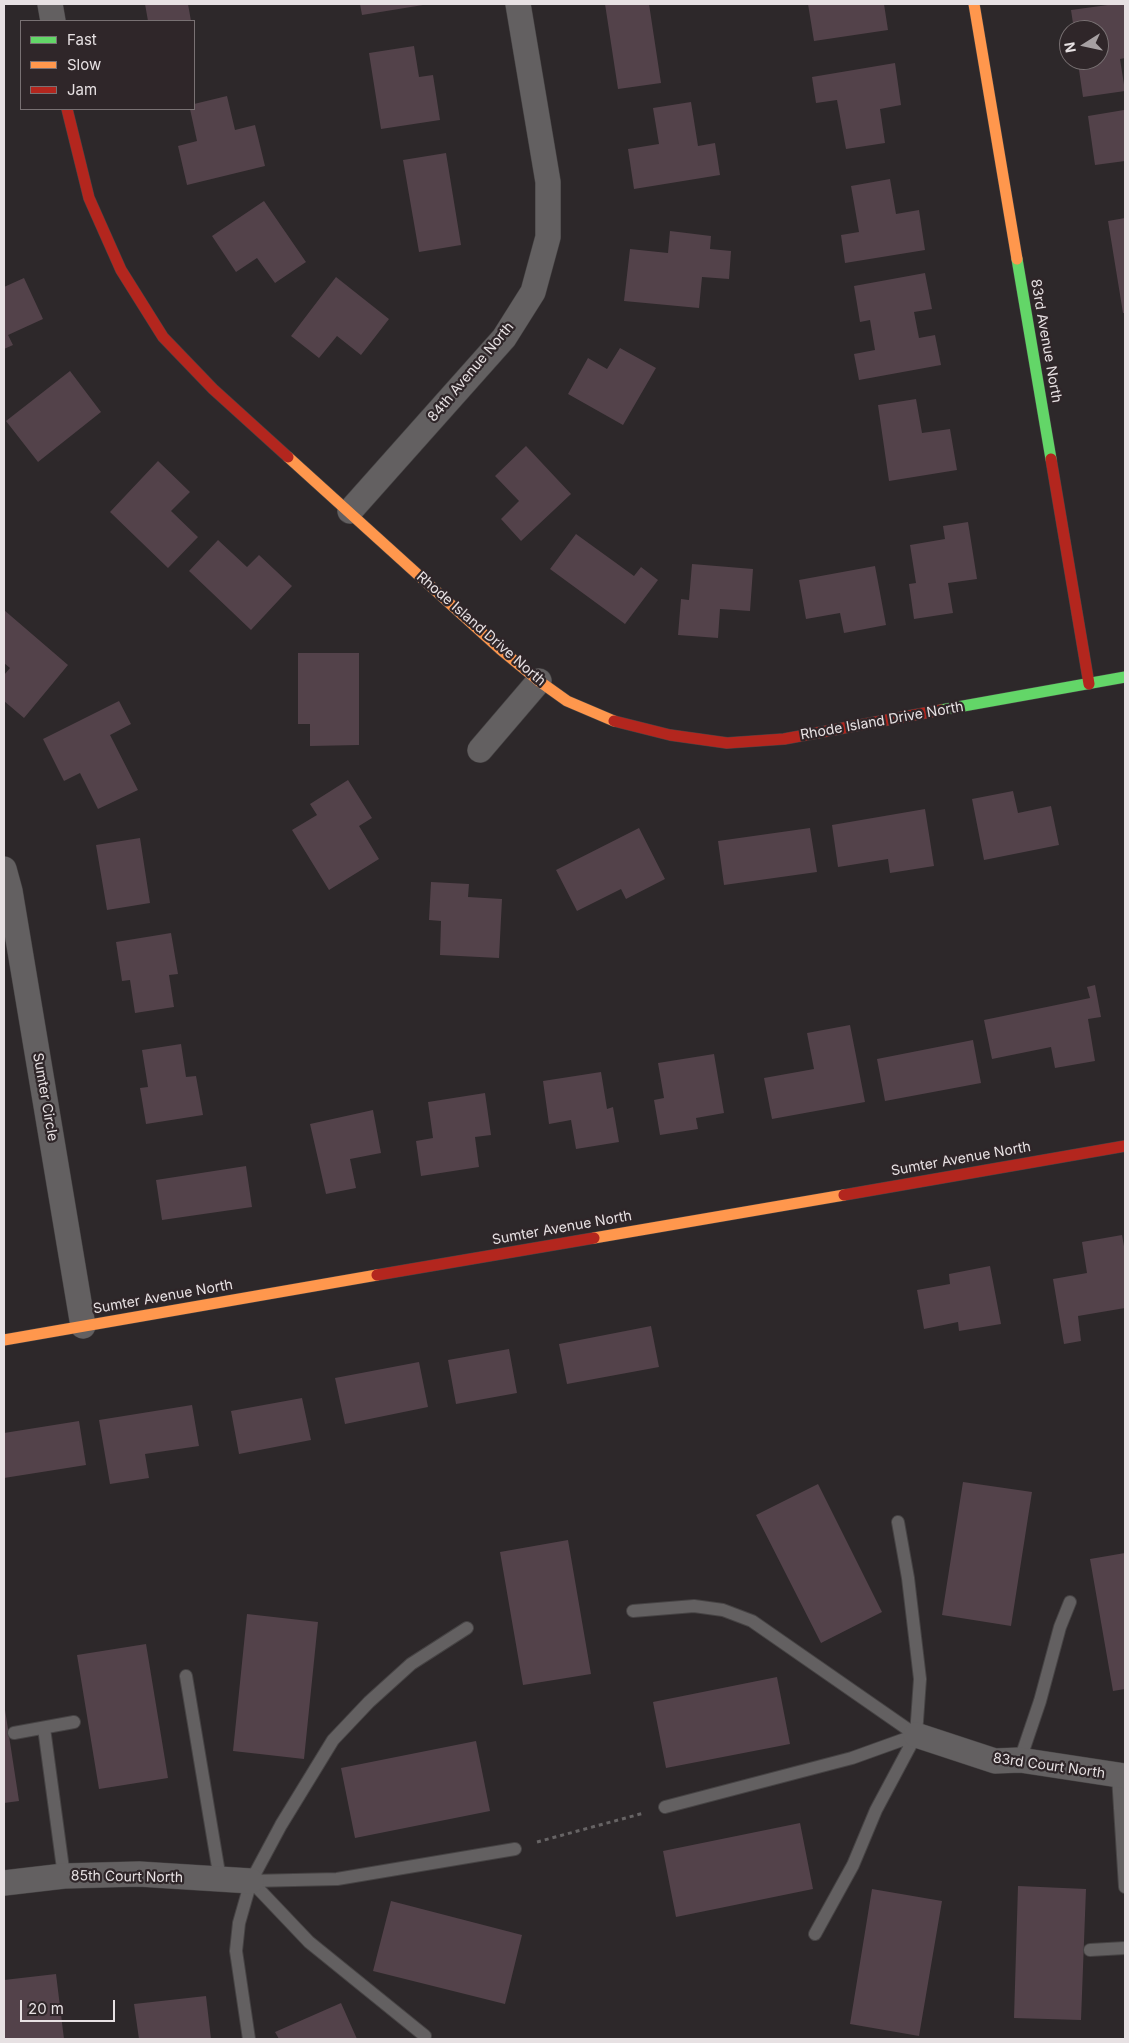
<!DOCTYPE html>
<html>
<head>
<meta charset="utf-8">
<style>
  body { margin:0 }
  #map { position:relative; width:1129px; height:2043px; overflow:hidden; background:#2d282a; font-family:Inter,sans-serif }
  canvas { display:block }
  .frame { position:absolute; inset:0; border:5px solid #e7e1e3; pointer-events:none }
  .legend { position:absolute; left:20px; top:20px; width:175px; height:90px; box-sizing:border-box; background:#2f2629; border:1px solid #797173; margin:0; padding:6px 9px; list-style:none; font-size:15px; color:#e7e1e3 }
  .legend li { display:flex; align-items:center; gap:10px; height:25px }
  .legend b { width:25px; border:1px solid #797173 }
  .north { position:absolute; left:1059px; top:20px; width:50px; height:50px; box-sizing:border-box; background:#2f2629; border:1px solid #797173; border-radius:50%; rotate:260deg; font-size:14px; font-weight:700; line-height:20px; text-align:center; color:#e7e1e3 }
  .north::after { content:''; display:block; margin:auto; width:18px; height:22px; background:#a6a0a2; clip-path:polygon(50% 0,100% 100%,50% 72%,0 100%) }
  .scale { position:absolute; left:20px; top:2000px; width:95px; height:22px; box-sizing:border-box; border:2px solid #e7e1e3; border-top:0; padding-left:6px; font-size:15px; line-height:18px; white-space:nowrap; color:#e7e1e3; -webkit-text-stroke:4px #2f2629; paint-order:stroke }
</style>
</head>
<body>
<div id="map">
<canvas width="1129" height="2043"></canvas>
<div class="frame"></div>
<ul class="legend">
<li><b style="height:6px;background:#63d668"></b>Fast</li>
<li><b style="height:6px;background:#ff974d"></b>Slow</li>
<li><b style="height:6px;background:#b3261e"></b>Jam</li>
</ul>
<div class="north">N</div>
<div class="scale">20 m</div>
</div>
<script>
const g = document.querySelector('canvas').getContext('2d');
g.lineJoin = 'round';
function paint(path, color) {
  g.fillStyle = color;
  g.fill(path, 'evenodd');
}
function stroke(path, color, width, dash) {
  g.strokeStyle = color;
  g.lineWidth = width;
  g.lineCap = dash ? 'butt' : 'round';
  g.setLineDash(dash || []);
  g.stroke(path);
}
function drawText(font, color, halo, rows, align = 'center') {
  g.font = font + ' Inter,sans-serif';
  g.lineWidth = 4.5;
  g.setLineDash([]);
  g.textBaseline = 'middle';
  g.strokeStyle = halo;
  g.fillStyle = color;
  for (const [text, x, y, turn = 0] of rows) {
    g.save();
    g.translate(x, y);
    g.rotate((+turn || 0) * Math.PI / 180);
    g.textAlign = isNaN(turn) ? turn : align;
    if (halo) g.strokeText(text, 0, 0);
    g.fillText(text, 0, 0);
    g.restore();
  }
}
paint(new Path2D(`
  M145,4h43l3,17h-43z
  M360,4h63v1l-61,10z
  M605,4h44l12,79 -43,6z
  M808,4h76l4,26 -74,11z
  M1115,4h10v54l-5,1 5,32 -42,6 -5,-34 21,-3v-30h-25l-3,-20z
  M414,46l5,31 14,-2 7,45 -59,9 -12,-76z
  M895,63l6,42 -21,4 5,34 -39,6 -9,-49 -21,3 -4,-26z
  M227,96l8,34 20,-5 10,41 -78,19 -9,-39 19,-5 -7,-32h4v-5z
  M691,102l7,44 17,-3 5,32 -86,14 -6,-40 31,-5 -6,-36z
  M1124,110l1,51 -30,4 -7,-49z
  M446,153l15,92 -42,7 -16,-92z
  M890,179l6,35 23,-4 6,40 -80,13 -4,-28 18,-3 -8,-46z
  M264,201l42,61 -31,21 -18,-25 -21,14 -24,-36z
  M1125,218v95h-2l-15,-92z
  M670,231l41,5 -1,13 21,2 -2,28 -27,-2 -3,31 -75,-7 6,-52 38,4z
  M925,273l7,36 -18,3 5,26 16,-3 6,30 -82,15 -5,-26 21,-4 -5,-30 -10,2 -6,-36z
  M336,277l53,42 -28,36 -24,-19 -18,22 -28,-22z
  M24,278l19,41 -35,16 5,10 -9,4v-62z
  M620,348l36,20 -33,57 -55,-31 20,-36 19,11z
  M70,371l31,41 -63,50 -32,-41z
  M916,399l6,34 28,-4 7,41 -68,11 -11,-76z
  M526,446l45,48 -50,47 -20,-22 18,-18 -24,-25z
  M158,461l32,31 -19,19 27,26 -30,31 -58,-56z
  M968,522l9,57 -29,4 5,30 -39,6 -5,-35 7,-1 -6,-38 35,-6 -2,-13z
  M576,534l58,42 7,-9 17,13 -33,44 -75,-55z
  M218,540l29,27 12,-12 33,31 -41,44 -62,-59z
  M692,564l61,5 -3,42 -30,-2 -2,29 -40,-3 3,-36 8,1z
  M875,566l11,59 -42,8 -4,-20 -34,6 -7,-39z
  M4,610l64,55 -44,53 -20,-17v-26l6,-7 -6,-5z
  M298,653h61v92l-49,1v-22h-12z
  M119,701l12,23 -21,11 28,55 -40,19 -18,-36 -16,8 -21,-42z
  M348,780l24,38 -13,8 20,33 -50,31 -37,-60 25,-15 -7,-11z
  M1013,791l5,22 33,-7 8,39 -75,15 -12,-61z
  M925,809l9,57 -44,7 -2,-14 -50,8 -6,-42z
  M639,828l26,51 -39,20 -5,-10 -44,22 -21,-41z
  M810,828l7,44 -93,13 -6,-44z
  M140,838l10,65 -43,7 -11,-65z
  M431,882l38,2 -1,13 34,2 -3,59 -59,-3 1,-34 -12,-1z
  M171,933l7,41 -9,1 5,32 -39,6 -5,-33 -8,1 -6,-39z
  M1095,985l6,32 -13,2 7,42 -40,7 -4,-21 -59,12 -8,-39 106,-22 -3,-11z
  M850,1025l15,77 -93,17 -8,-41 50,-9 -7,-36z
  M973,1040l8,43 -96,18 -8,-42z
  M181,1044l5,33 10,-1 7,39 -57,9 -6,-36 8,-1 -6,-37z
  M714,1054l10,59 -28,5 2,11 -38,6 -6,-35 10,-2 -6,-35z
  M601,1072l6,37 6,-2 6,35 -43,7 -5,-29 -22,4 -6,-43z
  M485,1093l6,42 -16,2 4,30 -58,9 -5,-35 17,-3 -5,-36z
  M373,1110l8,43 -31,6 6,29 -30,6 -16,-70z
  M246,1166l6,41 -90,13 -6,-40z
  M1122,1235l3,17v56l-47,8 3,25 -17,3 -11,-65 34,-6 -5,-31z
  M990,1266l11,58 -42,7 -1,-9 -34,7 -7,-39 33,-6 -1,-10z
  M651,1326l8,41 -92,17 -8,-40z
  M509,1349l8,44 -61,11 -8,-44z
  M419,1362l9,45 -83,17 -10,-46z
  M302,1398l9,42 -72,14 -8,-43z
  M192,1405l7,41 -54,8 4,24 -39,6 -11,-64z
  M79,1421l7,44 -82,13v-45z
  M963,1482l69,10 -21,134 -69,-11z
  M818,1484l64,128 -61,31 -65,-128z
  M568,1540l23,134 -68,11 -23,-133z
  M1125,1553v136l-12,2 -23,-132z
  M247,1614l71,8 -14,137 -71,-8z
  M146,1644l22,134 -69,11 -22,-134z
  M777,1677l13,67 -124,24 -13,-66z
  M4,1703l15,98 -15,2z
  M476,1741l14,70 -135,27 -14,-70z
  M800,1823l13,66 -137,28 -13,-66z
  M1018,1886l68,3 -5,131 -67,-2z
  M872,1889l70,12 -23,135 -69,-12z
  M391,1901l131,34 -17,69 -132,-33z
  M56,1974l8,65h-60v-59z
  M206,1996l5,43h-72l-5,-35z
  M341,2003l16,36h-78l-4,-7z`), '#53424a');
const lane = new Path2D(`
  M633,1611l61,-5 29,4 29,11 164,114
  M186,1676l34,203
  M44,1728l20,148
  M14,1733l60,-11
  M1020,1760l20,-59 20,-74 10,-25
  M1118,1776l7,111
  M665,1807l187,-49 64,-23
  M251,1881l86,-2 178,-30
  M251,1881l58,61 116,94
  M815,1934l38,-69 23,-55 40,-75 4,-56 -12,-101 -10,-56
  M1090,1950l35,-2
  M249,2039l-13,-88 3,-28 12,-42 30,-56 52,-85 36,-38 42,-38 56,-36`);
const street = new Path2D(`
  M50,4l3,17
  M350,511l154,-173 29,-46 15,-55v-55l-30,-178
  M480,750l59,-69
  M4,869l6,22 73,435
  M916,1735l79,26 25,-1 105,16
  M4,1883l60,-7 75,-2 112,7`);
const fast = new Path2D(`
  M1017,259l34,200
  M941,710l184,-33`);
const slow = new Path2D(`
  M974,4l43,255
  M288,457l212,192 39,32 28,20 47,20
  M594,1238l250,-43
  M4,1340l373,-65`);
const jam = new Path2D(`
  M67,109l22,89 32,72 42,67 50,52 75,68
  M1051,459l38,225
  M614,721l56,14 57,8 57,-4 157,-29
  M844,1195l281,-49
  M377,1275l217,-37`);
stroke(lane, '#464344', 14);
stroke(street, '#464344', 26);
stroke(fast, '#464344', 12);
stroke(slow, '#464344', 12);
stroke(jam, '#464344', 12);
stroke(new Path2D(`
  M537,1842l107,-29`), '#676465', 3, [4, 4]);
stroke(lane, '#636061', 12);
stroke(street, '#636061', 25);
stroke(fast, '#63d668', 11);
stroke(slow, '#ff974d', 11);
stroke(jam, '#b3261e', 11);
drawText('14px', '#e7e1e3', '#2f2629', [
  ["83rd Avenue North",1046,341,80],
  ["84th Avenue North",471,372,-50],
  ["Rhode Island Drive North",481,629,41],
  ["Rhode Island Drive North",882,721,-10],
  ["Sumter Circle",45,1097,80],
  ["Sumter Avenue North",961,1159,-10],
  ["Sumter Avenue North",562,1228,-10],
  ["Sumter Avenue North",163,1297,-10],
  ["83rd Court North",1049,1766,8],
  ["85th Court North",127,1877,1]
]);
</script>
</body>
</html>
